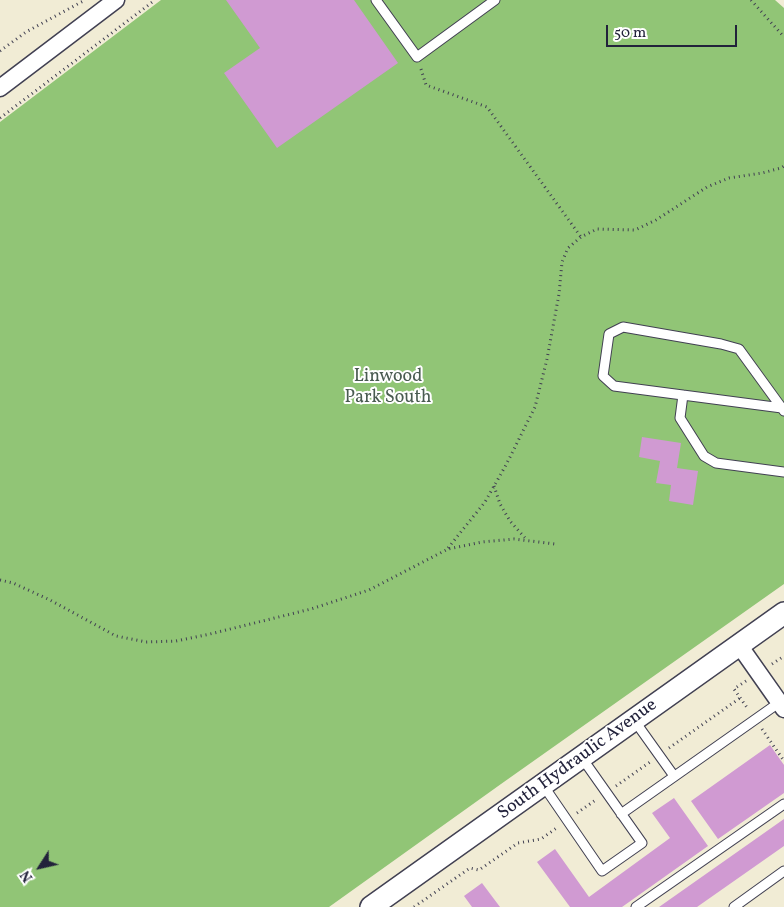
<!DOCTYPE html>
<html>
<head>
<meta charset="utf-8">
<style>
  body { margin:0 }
  #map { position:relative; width:784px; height:907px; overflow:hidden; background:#f1ecd5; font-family:Vollkorn,serif }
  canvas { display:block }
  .north { position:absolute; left:15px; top:842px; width:50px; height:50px; -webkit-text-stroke:4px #fff; paint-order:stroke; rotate:235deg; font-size:14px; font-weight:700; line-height:20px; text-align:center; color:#22223b }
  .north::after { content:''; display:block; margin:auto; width:18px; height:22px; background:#22223b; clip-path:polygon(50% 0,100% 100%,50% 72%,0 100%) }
  .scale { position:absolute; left:606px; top:25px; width:131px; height:22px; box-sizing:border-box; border:2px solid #22223b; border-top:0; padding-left:6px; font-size:15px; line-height:18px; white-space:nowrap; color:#22223b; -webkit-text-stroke:4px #fff; paint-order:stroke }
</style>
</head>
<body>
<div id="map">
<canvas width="784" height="907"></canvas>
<div class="north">N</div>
<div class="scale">50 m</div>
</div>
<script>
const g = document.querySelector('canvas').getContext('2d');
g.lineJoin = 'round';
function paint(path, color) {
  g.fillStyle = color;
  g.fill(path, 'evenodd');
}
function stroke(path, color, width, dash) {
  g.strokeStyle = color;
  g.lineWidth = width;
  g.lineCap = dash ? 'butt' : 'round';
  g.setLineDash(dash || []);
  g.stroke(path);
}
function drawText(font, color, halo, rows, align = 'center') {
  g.font = font + ' Vollkorn,serif';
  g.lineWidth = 4;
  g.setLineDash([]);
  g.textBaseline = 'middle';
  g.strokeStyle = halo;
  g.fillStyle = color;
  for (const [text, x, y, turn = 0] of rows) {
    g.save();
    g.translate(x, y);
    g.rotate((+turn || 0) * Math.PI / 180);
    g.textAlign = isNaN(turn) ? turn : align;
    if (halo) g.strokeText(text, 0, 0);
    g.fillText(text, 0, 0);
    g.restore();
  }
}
paint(new Path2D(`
  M161,0h614l9,8v576l-283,200 -172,123h-329v-785z`), '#91c576');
paint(new Path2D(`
  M226,0h128l44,63 -121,85 -53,-75 36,-25z
  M642,437l39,6 -4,25 21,3 -5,34 -24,-4 2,-16 -15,-2 4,-22 -21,-4z
  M770,745l14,20v28l-66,46 -27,-38z
  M674,798l34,48 -86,61h-52l-33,-45 18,-13 34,48 81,-59 -18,-25z
  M784,819v27l-87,61h-38z
  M482,883l18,24h-28l-8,-11z`), '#d09ad2');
const service = new Path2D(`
  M376,0l41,57 78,-57
  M683,395l-3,23 24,38 12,7 68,9
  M782,408l-168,-22 -11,-10 6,-42 14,-7 98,17 18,5 45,62
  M634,720l40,56
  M543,785l59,86 40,-28 -60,-85
  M621,814l159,-112
  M636,907l148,-103
  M734,907l50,-36`);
const minor = new Path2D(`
  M0,88l116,-88
  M739,645l45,64`);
const tertiary = new Path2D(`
  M371,907l413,-294`);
stroke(service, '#414052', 11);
stroke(minor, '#414052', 19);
stroke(tertiary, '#414052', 24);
stroke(new Path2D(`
  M751,0l33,37
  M0,51l26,-19 59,-32
  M421,69l5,16 61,22 94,130
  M0,118l155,-118
  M494,486l6,18 10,17 17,19
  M448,548l37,-46 21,-37 29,-58 12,-48 12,-65 3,-32 6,-14 13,-11 16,-8 38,1 21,-10 51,-33 22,-9 33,-5 19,-5 3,-2
  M0,580l13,3 37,17 66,36 30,6 30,-1 34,-7 101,-25 58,-19 79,-41 34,-7 32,-3 41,5
  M772,664l12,-8
  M746,681l-12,8 14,20
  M762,729l22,32
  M669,748l71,-50
  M616,786l34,-24
  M577,813l20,-14
  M414,907l56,-39 9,2 39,-27 23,-4 17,-12`), '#414052', 3, [1, 4]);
stroke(service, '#fff', 9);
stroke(minor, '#fff', 16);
stroke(tertiary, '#fff', 21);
drawText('18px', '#495b50', '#fff', [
  ["Linwood",388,378],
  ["Park South",388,399]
]);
drawText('18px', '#22223b', '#fff', [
  ["South Hydraulic Avenue",578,760,-36]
]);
</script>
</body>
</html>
